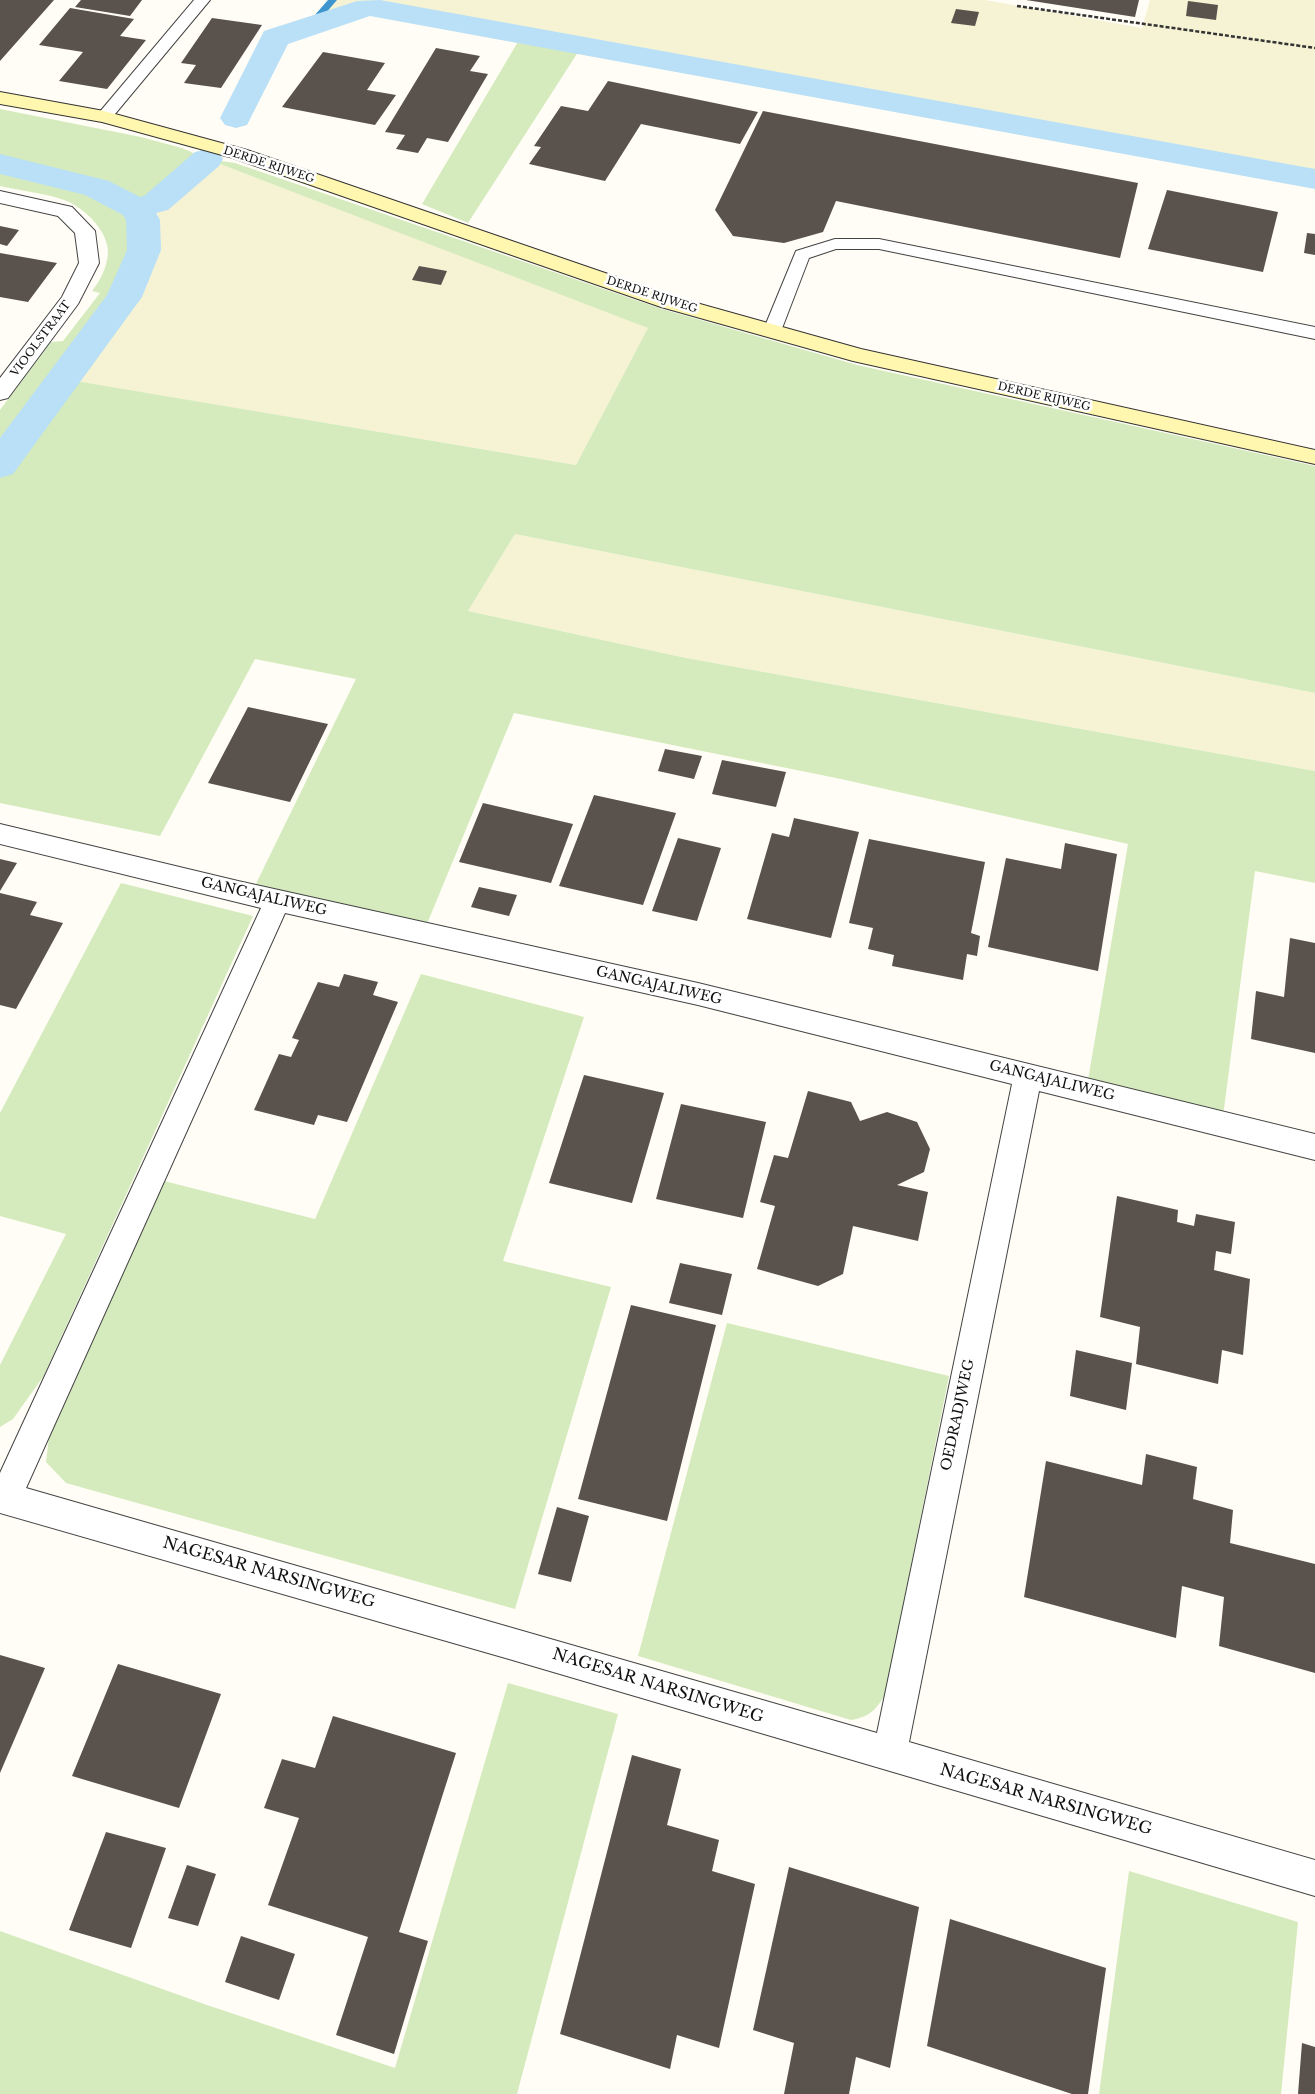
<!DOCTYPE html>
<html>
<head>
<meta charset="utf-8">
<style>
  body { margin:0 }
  canvas { display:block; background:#fffdf5 }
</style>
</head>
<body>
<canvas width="1315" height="2094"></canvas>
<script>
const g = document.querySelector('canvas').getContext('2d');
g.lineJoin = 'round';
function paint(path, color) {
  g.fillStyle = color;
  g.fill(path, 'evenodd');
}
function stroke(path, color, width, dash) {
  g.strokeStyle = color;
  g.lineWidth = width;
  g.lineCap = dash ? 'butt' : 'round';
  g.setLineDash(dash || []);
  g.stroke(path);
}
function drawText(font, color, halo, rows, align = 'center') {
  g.font = font + ' "Libre Baskerville",serif';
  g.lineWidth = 5;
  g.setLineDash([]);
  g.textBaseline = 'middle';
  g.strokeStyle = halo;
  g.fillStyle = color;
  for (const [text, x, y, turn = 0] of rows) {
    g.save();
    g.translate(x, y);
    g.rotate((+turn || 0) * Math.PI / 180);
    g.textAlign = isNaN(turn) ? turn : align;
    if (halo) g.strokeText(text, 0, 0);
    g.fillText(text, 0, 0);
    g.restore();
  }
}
paint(new Path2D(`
  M333,0h652l157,28 8,-28h165v179l-946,-172 -59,19z
  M207,159l442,168 -73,138 -513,-86 61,-82 20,-47 -8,-42 20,-5z
  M515,534l800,159v78l-629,-113 -218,-47z`), '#f6f3d4');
paint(new Path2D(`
  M522,35l60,11 -114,177 -46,-19z
  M0,109l141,28 41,11 25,11 28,4 427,146 195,56 458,101v227l-800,-159 -47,77 218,47 629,113v112l-60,-12 -33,253 -136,-32 42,-248 -287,-65 -327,-66 -92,223 -172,-40 106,-217 -101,-20 -95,177 -160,-33v-393l51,-68 12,-1 37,-48 -8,-2c7,-9 13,-20 15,-31 7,-24 -22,-53 -43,-60 -20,-7 -43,-9 -64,-14zM207,159l441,169 -72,137 -512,-86c24,-45 106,-114 72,-171l20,-5z
  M121,883l132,33 -210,461 -30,42 -13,8v-62l66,-131 -66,-18v-103z
  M421,974l163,43 -81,244 108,26 -96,322 -449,-126 -20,-21 4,-34 114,-247 151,38z
  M727,1323l222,53 -64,319c-9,15 -16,22 -34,25l-213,-64z
  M508,1683l110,31 -101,380h-517v-163l207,74 188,63z
  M1129,1871l169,51 -17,172h-182z`), '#d5ebbd');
paint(new Path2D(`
  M328,0h9l-24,28h-6v-4z`), '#3f96cf');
paint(new Path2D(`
  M380,0l935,169v20l-945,-173 -82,28 -41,81 -11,3 -11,-3 -5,-7 44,-87 93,-30z
  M207,149l12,3 4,7 -4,7 -51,44 -12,3 4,7 1,30 -19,47 -129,177 -13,4v-40l107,-143 20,-45 -1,-30 -3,-5 -38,-20 -85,-21v-20l109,27 31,16 4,-1 51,-44z`), '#b9e0f7');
paint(new Path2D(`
  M0,0h54l-54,61z
  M81,0h61l-12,16 -55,-9z
  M1026,0h113l-4,17z
  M1188,1l30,4 -2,15 -30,-4z
  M70,8l64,11 -14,17 26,4 -39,49 -48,-8 24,-29 -44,-7z
  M956,9l23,3 -4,14 -24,-3z
  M212,18l50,7 -41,63 -37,-5 12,-18 -15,-2z
  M436,48l44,8 -10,15 18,3 -40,68 -21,-4 -9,15 -22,-4 9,-14 -20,-3z
  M323,52l62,11 -18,27 29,5 -21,30 -93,-18z
  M608,81l150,31 -18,32 -99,-20 -36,57 -76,-17 12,-17 -7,-1 27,-40 27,5z
  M763,111l375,72 -18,75 -284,-57 -13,31 -39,11 -51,-7 -18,-26z
  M1167,190l111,22 -15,60 -115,-23z
  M0,226l19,4 -12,16 -7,-2z
  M1307,233l8,1v21l-11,-2z
  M0,253l57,10 -29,39 -28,-5z
  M419,266l28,5 -6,14 -29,-5z
  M248,707l80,17 -38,78 -82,-19z
  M665,749l37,7 -8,23 -36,-8z
  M722,760l64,12 -10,35 -64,-13z
  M594,795l82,18 -33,92 -84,-19z
  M483,803l90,21 -22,59 -92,-21z
  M794,818l65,14 -28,106 -84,-19 25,-86 17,4z
  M678,838l43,10 -24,73 -45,-10z
  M869,839l116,23 -14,71 9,3 -3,20 -10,-2 -4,26 -71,-14 2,-11 -26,-6 5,-21 -24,-5z
  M1065,843l52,11 -19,117 -110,-24 18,-89 55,11z
  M0,859l17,4 -17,28z
  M479,887l38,8 -8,21 -38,-9z
  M0,893l37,9 -7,13 33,8 -47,86 -16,-4z
  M1290,938l25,5v110l-64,-14 5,-48 28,6z
  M344,974l34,8 -5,13 25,7 -51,120 -29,-7 -4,10 -60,-15 25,-56 12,3 8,-17 -7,-2 26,-56 21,5z
  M584,1075l80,18 -32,110 -83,-20z
  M808,1091l43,11 9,19 27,-9 30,10 13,27 -6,23 -27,13 31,7 -10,49 -65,-15 -10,48 -25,12 -61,-17 18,-63 -15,-4 14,-47 14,3z
  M681,1104l85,18 -23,96 -87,-19z
  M1117,1196l61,14 -1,12 17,4 2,-12 39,8 -4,32 -15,-3 -2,19 36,9 -7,76 -21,-5 -4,34 -82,-20 4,-37 -40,-10z
  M680,1263l52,11 -10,41 -53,-12z
  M631,1305l85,20 -49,196 -89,-22z
  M1076,1350l56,13 -6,47 -56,-14z
  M1146,1454l51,13 -4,32 40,11 -3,33 85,21v109l-96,-27 5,-49 -42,-11 -6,52 -152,-41 22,-136 96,24z
  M557,1507l32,9 -18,66 -33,-8z
  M0,1655l45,13 -45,105z
  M118,1664l103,30 -42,114 -107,-32z
  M333,1716l123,37 -57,179 29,9 -34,113 -58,-19 32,-98 -100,-32 31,-87 -35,-10 18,-49 33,9z
  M632,1755l49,14 -14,56 52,15 -7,31 43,13 -36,164 -42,-13 -7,34 -110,-35z
  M106,1832l60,16 -35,100 -62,-18z
  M187,1865l29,9 -18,52 -30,-8z
  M789,1867l130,40 -29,161 -34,-11 -7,37h-65l10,-51 -41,-13z
  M950,1919l156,49 -18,126h-16l-145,-48z
  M241,1936l54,18 -16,46 -54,-18z
  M1302,2043l13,4v47h-17z`), '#5a524d');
const lane = new Path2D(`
  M194,0h16l-100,120h-12l-2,-3 2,-3z
  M835,239h44l436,88v12l-436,-90h-43l-27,9 -28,73 -3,4h-12l-3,-4 33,-80z`);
const street = new Path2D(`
  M0,191l72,16 23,24 4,32 -21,41 -70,94 -8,2v-22l62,-81 17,-34 -4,-30 -17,-17 -58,-13z
  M0,824l238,57 460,102 617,151v26l-276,-69 -130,651 406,118v36l-806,-237 -509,-146v-40l261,-565 -261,-64zM285,913l413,92 314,79 -135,649 -851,-245z`);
const secondary = new Path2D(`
  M0,92l104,19 143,39 428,147 186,52 454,101v14l-462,-103 -192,-54 -428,-149 -131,-36 -102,-18z`);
stroke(lane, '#444', 2);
stroke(street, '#444', 2);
stroke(secondary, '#333', 2);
stroke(new Path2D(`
  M1017,6l298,42`), '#333', 2.5, [4, 2]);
paint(lane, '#fff');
paint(street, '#fff');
paint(secondary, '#fff6b0');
drawText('11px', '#111', '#fff', [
  ["DERDE RIJWEG",269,165,18],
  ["DERDE RIJWEG",652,295,18],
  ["VIOOLSTRAAT",41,339,-53],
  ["DERDE RIJWEG",1044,397,13]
]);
drawText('14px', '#111', '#fff', [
  ["GANGAJALIWEG",264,897,13],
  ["GANGAJALIWEG",659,986,13],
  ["GANGAJALIWEG",1052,1081,14],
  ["OEDRADJWEG",958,1415,-78]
]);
drawText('16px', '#111', '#fff', [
  ["NAGESAR NARSINGWEG",269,1573,16],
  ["NAGESAR NARSINGWEG",658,1686,17],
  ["NAGESAR NARSINGWEG",1046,1800,16]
]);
</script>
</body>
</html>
